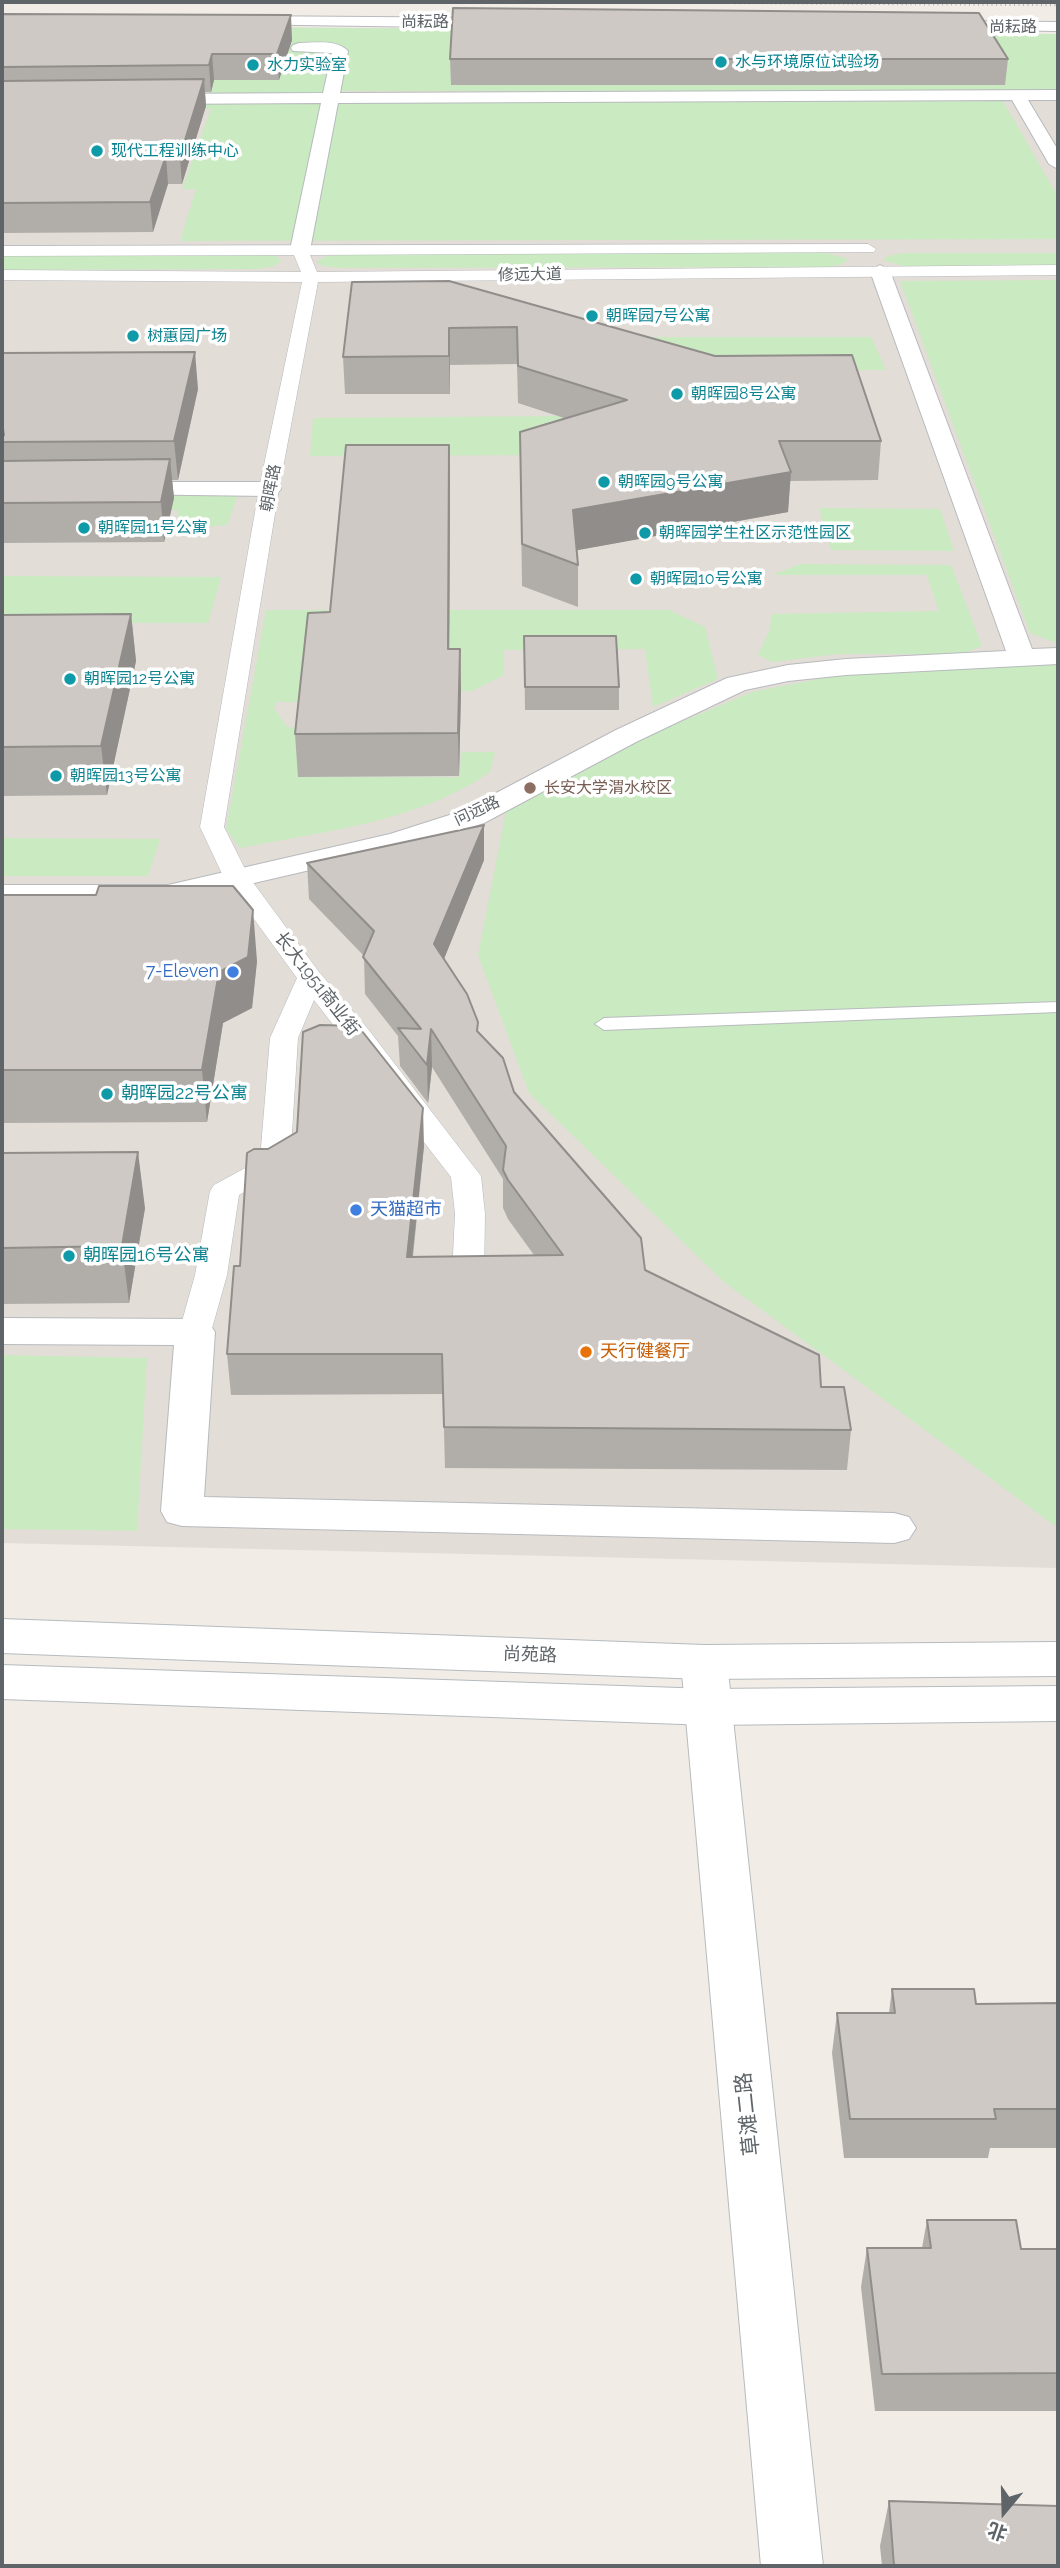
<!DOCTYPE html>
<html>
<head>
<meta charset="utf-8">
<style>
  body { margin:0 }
  #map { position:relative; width:1060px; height:2568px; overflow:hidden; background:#f1ece6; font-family:Raleway,"Noto Sans SC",sans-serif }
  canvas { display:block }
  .frame { position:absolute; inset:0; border:4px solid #5e6468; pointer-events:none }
  .north { position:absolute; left:969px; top:2477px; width:70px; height:70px; -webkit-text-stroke:5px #fff; paint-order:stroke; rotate:199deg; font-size:19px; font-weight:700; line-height:28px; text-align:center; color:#5e6468 }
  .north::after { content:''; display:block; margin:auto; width:24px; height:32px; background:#5e6468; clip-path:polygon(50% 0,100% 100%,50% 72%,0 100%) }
</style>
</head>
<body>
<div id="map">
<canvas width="1060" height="2568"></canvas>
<div class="frame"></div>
<div class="north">北</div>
</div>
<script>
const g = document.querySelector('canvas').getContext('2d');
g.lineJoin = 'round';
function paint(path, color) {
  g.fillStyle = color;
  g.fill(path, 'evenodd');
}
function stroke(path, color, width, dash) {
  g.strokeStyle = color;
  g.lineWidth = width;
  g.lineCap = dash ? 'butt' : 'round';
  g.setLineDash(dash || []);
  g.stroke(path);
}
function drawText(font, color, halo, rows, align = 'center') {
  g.font = font + ' Raleway,"Noto Sans SC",sans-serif';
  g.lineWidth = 7;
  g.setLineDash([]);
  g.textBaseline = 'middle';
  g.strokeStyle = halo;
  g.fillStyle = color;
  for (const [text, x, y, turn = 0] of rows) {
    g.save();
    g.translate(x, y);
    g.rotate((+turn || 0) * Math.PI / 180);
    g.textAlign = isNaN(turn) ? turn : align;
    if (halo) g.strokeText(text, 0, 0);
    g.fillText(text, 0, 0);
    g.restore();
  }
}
paint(new Path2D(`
  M2,25l1056,9v1534l-1056,-25z`), '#e3ddd7');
paint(new Path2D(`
  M2,25l1056,9v57h-712l-39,3h-305z
  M1003,101l55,96v42l-878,2 16,-52h-14l29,-80 -54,-1 3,-5z
  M823,252l25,7 -5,5 -15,3 -491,1 -14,-2 -7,-4 8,-5 16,-3z
  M903,253h155v14h-151l-24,-7 5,-4z
  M261,254l14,2 7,5 -8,5 -16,3 -256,1v-15z
  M1058,280v362h-4l-24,-9 -130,-352z
  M608,337h263l15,33 -275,1z
  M561,416l5,39 -256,1 3,-38z
  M17,494l221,1 -11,30 -48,4 -2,-19h-160z
  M819,508l121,1 14,42 -123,-1z
  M800,564l151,1 31,81 -20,8h-124l-66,8 -14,-7 12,-26 1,-15 168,-3 -12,-36h-155z
  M2,576l219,1 -13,46h-206z
  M266,610h403l36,17 13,52 -65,28 -8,-58 -141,1v25l-32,16 -170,-1 -2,12h-24l-2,6 13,19 15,2 -4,48h162l1,-25h34l-5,20c-71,50 -166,59 -250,76l-14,-19z
  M1058,664v864l-334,-246 -195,-189 -51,-138 28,-143 151,-80 95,-40 103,-20z
  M2,838l158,1 -12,37h-146z
  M2,1355l145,3 -10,173 -135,-2z`), '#caeac1');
const service = new Path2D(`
  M1058,1002v10l-454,18 -9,-6 9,-6z`);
const pedestrian = new Path2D(`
  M868,244l8,5 -2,3 -564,3 7,17 741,-7v10l-740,7 -39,207 -55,338 25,50 70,95 49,57 113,147 4,38 -1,61 -5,7 -11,3 -11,-3 -5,-7 3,-61 -4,-37 -137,-177 -16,38 -8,126 -5,6 -46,25 -12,80 -16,57 -5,7 -11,3 -11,-3 -5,-7 16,-57 15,-84 4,-6 46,-25 10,-122 27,-60 -73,-100 -24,-51 59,-338 43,-207 -300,-2v-10l299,2 -7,-17 -292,1v-10z`);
const minor = new Path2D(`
  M299,43c16,0 37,-4 49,8l-8,42 718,-3v10h-30l30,50v19l-9,-5 -37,-64 -674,3 -28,147 -10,6 -10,-6 31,-147 -167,1 -8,-5 8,-5 169,-1 9,-40 -39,-2 -2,-3 2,-3z
  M880,265l10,6 142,378 26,-1v16l-212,11 -58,6 -43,9 -109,52 -152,81 -75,24 -241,56h-166v-18h166l222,-51 72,-23 154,-81 111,-52 61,-13 58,-6 160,-8 -136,-380z
  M121,482h148l8,2 4,5 -4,5 -8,2 -156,-2 -4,-5 4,-5z
  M2,1318l193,1 14,4 6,9 -11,165 690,16 15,4 7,11 -7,11 -15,4 -712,-17 -15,-4 -6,-11 13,-166 -172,-1z`);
const tertiary = new Path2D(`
  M238,16l265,2 8,5 -8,5 -270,-4 -3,-3z
  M934,21l124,1v9l-129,-2 -3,-3z
  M704,1645l16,5 7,12 96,904h-62l-80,-904 7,-12z`);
const secondary = new Path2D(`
  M2,1619l702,26 354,-3v34l-354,3 -702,-26z
  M2,1665l707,24 349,-3v35l-349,4 -707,-26z`);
stroke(service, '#b7babe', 2);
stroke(pedestrian, '#b7babe', 1);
stroke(minor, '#b7babe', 2);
stroke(tertiary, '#b7babe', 2);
stroke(secondary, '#b5bbbf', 2);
paint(service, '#fff');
paint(pedestrian, '#fff');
paint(minor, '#fff');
paint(tertiary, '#fff');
paint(secondary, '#fff');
stroke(new Path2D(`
  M600,2l458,3`), '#b5b6b7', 2.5, [1, 3.5]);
paint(new Path2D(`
  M2,14l290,26 -13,40h-65l-3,12h-6l1,14 -24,78h-14l-15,48 -151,1z
  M450,59h558l-3,26h-554z
  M449,281l432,160 -3,39 -88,1 -2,31 -211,38 1,15v42l-56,-21 -2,-154 44,-14 -46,-15 -1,-39 -67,1v29h-105l-2,-37z
  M2,353l196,36 -20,91h-6l2,18 -10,44 -162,1z
  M450,482l-1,167h11l1,41 -2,86 -161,1 -3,-43 35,-122z
  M131,614l5,47 -29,134 -105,1v-181z
  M524,636l95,51v23h-94z
  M484,860l-40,99 34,73 36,60 131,178 176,117 30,43 -4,40 -402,-2 -2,-74 -212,1 -4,-41 13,-88 184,-120 -11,111 121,-2 -26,-36 -5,-11v-29l-71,-112 -4,36 -28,-37 -2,-30 -33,-42 -1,-38 -55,-57 -2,-36z
  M2,895l255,66 -5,47 -29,15 -16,99 -205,1z
  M2,1153l143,55 -16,95 -127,1z
  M892,1989l84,15 82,-1v145h-68l-2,10h-144l-12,-105 5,-40h52z
  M927,2220l94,29h37v162h-183l-14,-124 6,-39h55z
  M889,2501l169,65h-176l-2,-20z`), '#b1ada9');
paint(new Path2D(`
  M291,15l1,25 -13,40 -2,-26z
  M212,54l2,26 -3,12 -2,-27z
  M204,79l2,27 -24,78 -2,-28z
  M166,156l2,28 -15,48 -3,-30z
  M449,328l1,37v29l-1,-38z
  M195,352l3,37 -20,91 -4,-39z
  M449,445l1,37 -1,208 -1,-41z
  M170,459l4,39 -10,44 -3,-40z
  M791,472l-3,40 -215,39v-41z
  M131,614l5,47 -29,134 -6,-49z
  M460,649l1,41 -2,86 -1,-43z
  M484,825v35l-49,121 -1,-37z
  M253,910l4,51 -5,47 -29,15 -16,99 -5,-52 17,-98z
  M431,1029l1,38 -4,36 -1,-38z
  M423,1108l1,38 -16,151 -1,-40z
  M138,1152l7,56 -16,95 -7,-57z`), '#908d8a');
const building = new Path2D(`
  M453,8l526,5 29,46h-558z
  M2,14l289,1 -14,39h-65l-3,11 -207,2z
  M204,79l-24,77h-14l-16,46 -148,1v-122z
  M449,281l266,75 137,-1 29,86h-102l12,31 -218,38 5,55 -56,-21 -2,-112 107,-32 -109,-34 -1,-39 -68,1v28l-106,1 9,-75z
  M195,352l-21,89 -172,1v-6l2,-1 -1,-6h-1v-76z
  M346,445h103l-1,204h12l-2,84 -163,1 13,-121 22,-1z
  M170,459l-9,43 -159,1v-42z
  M131,614l-30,132 -99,1v-132z
  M524,636h92l3,51h-94z
  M484,825l-50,119 33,50 11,28 -1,9 26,27 11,34 127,146 4,32 174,85 2,32h23l7,43 -407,-3 -2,-73h-215l7,-88h6l7,-113 7,-4h14l29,-17 6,-100 17,-7 38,1 65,82 -16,149 156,-2 -55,-75 -5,-10 3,-24 -75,-117 -4,36 -29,-37 23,1 -58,-72 11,-26 -67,-68z
  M99,886h134l20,24 -5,47 -29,15 -17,98h-200v-175h94z
  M138,1152l-16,94 -120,2v-95z
  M892,1989h82l2,15 82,-1v106h-64l2,10h-146l-13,-106h58z
  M927,2220h89l5,29h37v124l-176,1 -15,-126h64z
  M889,2501l169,5v60h-164z`);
paint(building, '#cec9c5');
stroke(building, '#908d8a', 2);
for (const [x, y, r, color] of [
  [721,62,7,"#0f9aa8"],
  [253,65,7,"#0f9aa8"],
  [97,151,7,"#0f9aa8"],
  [592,316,7,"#0f9aa8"],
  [133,336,7,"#0f9aa8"],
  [677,394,7,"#0f9aa8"],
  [604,482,7,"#0f9aa8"],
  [84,528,7,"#0f9aa8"],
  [645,533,7,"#0f9aa8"],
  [636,579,7,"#0f9aa8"],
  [70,679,7,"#0f9aa8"],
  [56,776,7,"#0f9aa8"],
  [530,788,7,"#8d6e63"],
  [233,972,7,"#3f7fe0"],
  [107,1094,7,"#0f9aa8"],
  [356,1210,7,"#3f7fe0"],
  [69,1256,7,"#0f9aa8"],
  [586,1352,7,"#e8710a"]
]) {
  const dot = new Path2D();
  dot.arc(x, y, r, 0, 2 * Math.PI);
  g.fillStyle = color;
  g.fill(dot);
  stroke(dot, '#fff', 2.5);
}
drawText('16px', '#5e6468', '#fff', [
  ["尚耘路",425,22],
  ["尚耘路",1013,27],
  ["修远大道",530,275,-1],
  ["朝晖路",271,488,-79],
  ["问远路",477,811,-25]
]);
drawText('16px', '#0d838f', '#fff', [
  ["水与环境原位试验场",735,62],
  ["水力实验室",267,65],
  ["现代工程训练中心",111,151],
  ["朝晖园7号公寓",606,316],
  ["树蕙园广场",147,336],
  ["朝晖园8号公寓",691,394],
  ["朝晖园9号公寓",618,482],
  ["朝晖园11号公寓",98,528],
  ["朝晖园学生社区示范性园区",659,533],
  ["朝晖园10号公寓",650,579],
  ["朝晖园12号公寓",84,679],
  ["朝晖园13号公寓",70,776]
], 'left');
drawText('16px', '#785e54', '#fff', [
  ["长安大学渭水校区",544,788]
], 'left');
drawText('18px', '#366cbe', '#fff', [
  ["7-Eleven",219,972],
  ["天猫超市",370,1210,"left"]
], 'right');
drawText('18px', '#5e6468', '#fff', [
  ["长大1951商业街",317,984,52],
  ["尚苑路",530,1655,2]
]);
drawText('18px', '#0d838f', '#fff', [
  ["朝晖园22号公寓",121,1094],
  ["朝晖园16号公寓",83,1256]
], 'left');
drawText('18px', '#c56008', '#fff', [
  ["天行健餐厅",600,1352]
], 'left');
drawText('21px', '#5e6468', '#fff', [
  ["草滩二路",748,2114,-96]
]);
</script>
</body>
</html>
